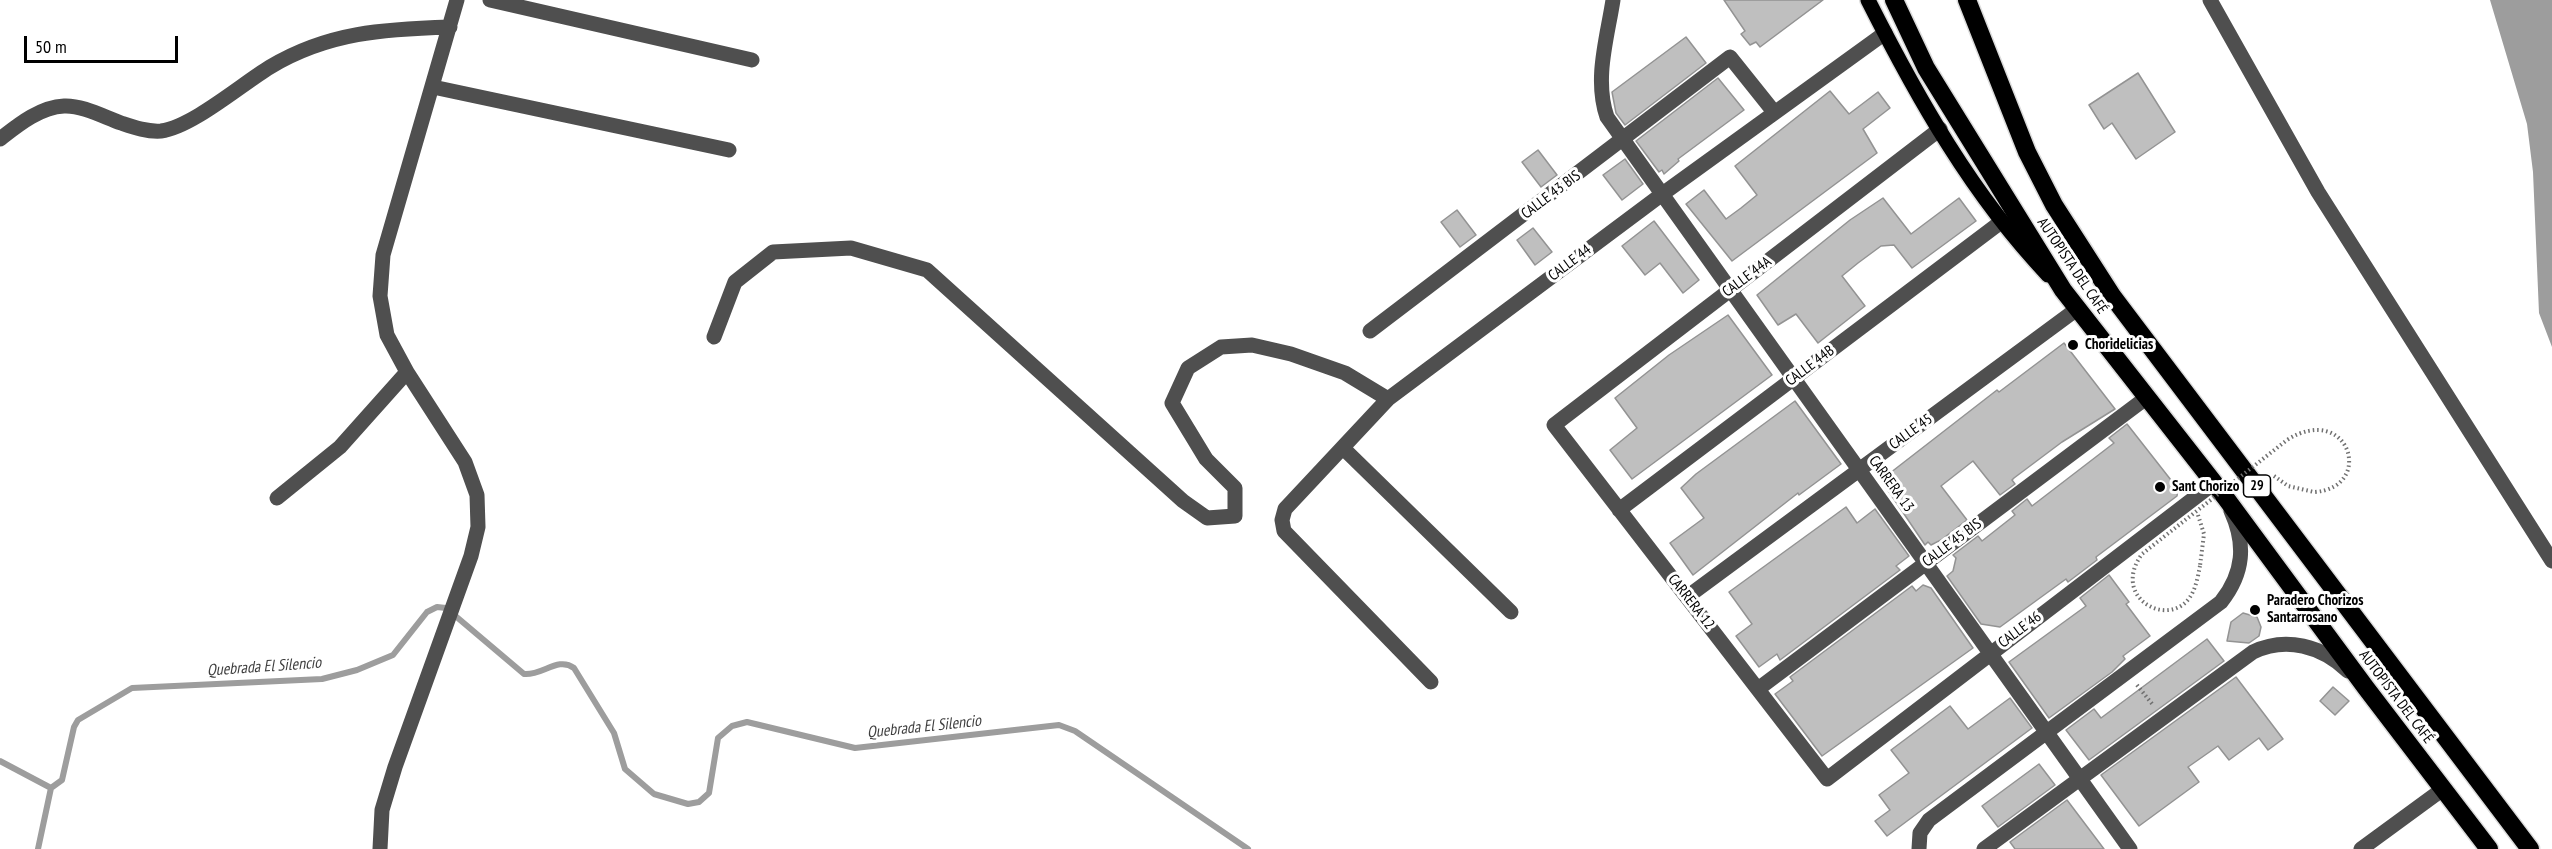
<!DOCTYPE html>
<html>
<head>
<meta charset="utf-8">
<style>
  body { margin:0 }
  #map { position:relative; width:2552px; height:849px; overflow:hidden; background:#fff; font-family:"PT Sans Narrow",sans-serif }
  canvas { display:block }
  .scale { position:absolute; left:24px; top:36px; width:154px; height:27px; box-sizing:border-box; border:3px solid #000; border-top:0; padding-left:8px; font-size:18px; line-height:21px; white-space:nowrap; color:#000; -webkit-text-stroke:4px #fff; paint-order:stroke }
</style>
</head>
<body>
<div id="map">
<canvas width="2552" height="849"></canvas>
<div class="scale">50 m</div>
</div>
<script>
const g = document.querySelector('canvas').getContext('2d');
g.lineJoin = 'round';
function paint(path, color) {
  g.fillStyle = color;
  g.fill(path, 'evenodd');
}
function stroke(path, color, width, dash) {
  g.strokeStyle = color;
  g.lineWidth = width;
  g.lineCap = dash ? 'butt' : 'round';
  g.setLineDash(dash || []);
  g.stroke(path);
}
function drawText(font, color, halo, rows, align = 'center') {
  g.font = font + ' "PT Sans Narrow",sans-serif';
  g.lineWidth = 6;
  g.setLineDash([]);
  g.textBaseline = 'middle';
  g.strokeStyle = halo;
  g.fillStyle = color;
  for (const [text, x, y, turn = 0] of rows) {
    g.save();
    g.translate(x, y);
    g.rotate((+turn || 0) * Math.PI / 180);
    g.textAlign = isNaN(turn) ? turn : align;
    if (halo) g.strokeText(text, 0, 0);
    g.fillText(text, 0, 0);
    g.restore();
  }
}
paint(new Path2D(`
  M2490,0h62v347l-13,-34 -6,-141 -6,-48z`), '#9d9d9d');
stroke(new Path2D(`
  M0,761l51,27 11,-8 12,-53 4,-7 54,-32 190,-9 35,-9 36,-15 34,-43 10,-5 9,1 78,66c18,2 34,-18 50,-6l40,65 11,36 29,25 34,10 11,-2 10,-9 9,-55 14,-12 15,-4 108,26 204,-23 16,6 173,118
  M38,849l13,-61`), '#9d9d9d', 6);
const building = new Path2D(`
  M1724,0h99l-63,47 -4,-5 -6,3 -9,-11 4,-3z
  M1686,37l20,26 -81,62 -9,-12 -4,-21z
  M2138,73l37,59 -39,27 -24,-36 -8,6 -15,-24z
  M1718,78l26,32 -66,49 1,2 -15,13 -2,-4 -3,2 -23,-31z
  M1830,91l19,23 29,-22 12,16 -27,21 14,24 -145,108 -46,-57 18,-14 22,29 15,-11 16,-13 -22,-29z
  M1538,150l19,25 -16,12 -19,-25z
  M1625,159l18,25 -21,16 -19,-25z
  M1883,198l28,36 48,-36 17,23 -64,47 -18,-23 -13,1 -23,17 -16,13 23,30 -47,37 -22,-29 -18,11 -21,-30 93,-75z
  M1457,210l19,25 -16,12 -19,-25z
  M1654,221l45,59 -16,13 -23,-30 -15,12 -23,-29z
  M1533,228l19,24 -17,13 -18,-25z
  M1728,315l44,60 -140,104 -22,-29 27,-22 -22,-30 54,-43z
  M2064,343l51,66 -53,33 -48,36 -2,2 3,4 -15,11 -27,-34 -32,25 26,34 -26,20 -10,5 -3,-3 -3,3 -44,-65 116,-90 2,2z
  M1795,401l46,63 -42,31 -1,-2 -105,82 -23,-32 34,-25 -23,-30 15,-14z
  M2127,424l51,65 -1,7 -81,61 1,3 -29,22 -2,-3 -66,48 -19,-3 -34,-48 6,-5 3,-13 -3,-3 25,-19 4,5 33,-26 -3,-4 15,-12 5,7 82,-63 -5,-5z
  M1846,507l11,16 18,-14 34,47 -13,10 4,4 -120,90 -3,-6 -18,13 -23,-31 16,-12 -23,-32z
  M2109,575l20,27 -3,2 24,32 -27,20 2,3 -13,13 -63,46 -40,-56 77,-56 -6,-8z
  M1923,585l8,3 42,60 -151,108 -47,-62 18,-13 -3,-4 122,-91 4,5z
  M2243,613l14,4 4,10 -2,9 -10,7 -22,-2 4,-19z
  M2207,639l17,22 -135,99 -23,-30 28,-21 7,9z
  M2236,677l47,62 -15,11 -9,-12 -30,22 -11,-14 -30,21 11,15 -60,44 -38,-51z
  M2333,687l16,14 -14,14 -15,-14z
  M2010,698l22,30 -145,108 -12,-15 15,-11 -11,-15 30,-22 -18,-23 59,-44 18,23z
  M2039,764l16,21 -57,42 -16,-21z
  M2067,800l37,49h-89l-5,-7z`);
paint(building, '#bfbfbf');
stroke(building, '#939393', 1.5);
const major = new Path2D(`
  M1868,0c49,97 104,195 180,275`);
const highway = new Path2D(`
  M1894,0l32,68 137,222 162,207 141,191 123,161
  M1967,0l60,152 27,53 59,92 417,552`);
stroke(major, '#dbdbdb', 18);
stroke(highway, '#dbdbdb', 21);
stroke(new Path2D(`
  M2274,476l14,10 26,6
  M2198,515l6,19 -4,32
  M2137,685l16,20`), '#717171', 4, [1.5, 3]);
stroke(new Path2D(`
  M490,0l262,60
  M1613,0c-6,39 -19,79 -6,117l523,732
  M2210,0l108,192 234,369
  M433,87l296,63
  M1940,129l-386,296 273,354 387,-296
  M0,139c18,-14 40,-32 64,-33 18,-1 40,11 57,17 12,4 26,9 40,8 31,-4 81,-47 109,-64 58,-35 115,-38 180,-40
  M1370,331l360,-274 44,55
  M714,337l21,-55 38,-30 78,-4 76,22 256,231 24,17 28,-2v-28l-29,-29 -34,-56 16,-35 33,-21 31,-2 39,9 54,19 43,26
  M1343,448l168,164
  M277,498l63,-51 67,-75
  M1619,510l382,-288
  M1687,597l390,-288
  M1431,682l-147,-151 -2,-11 3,-11 103,-110 273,-204 224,-162
  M1758,689l388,-291
  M380,849l2,-39 13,-43 76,-211 7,-29 -1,-32 -12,-33 -58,-90 -20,-37 -7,-39 3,-41 74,-255
  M1919,849l1,-16 9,-13 292,-218c23,-29 25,-58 10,-91
  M1984,849l269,-197c33,-16 69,-6 95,19
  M2361,849l82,-60`), '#4f4f4f', 15);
stroke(major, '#000', 15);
stroke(highway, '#000', 18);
stroke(new Path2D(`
  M2200,566c-2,10 -4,22 -10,31 -21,32 -80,1 -48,-43l145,-114c62,-39 89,48 27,52`), '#717171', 4, [1.5, 3]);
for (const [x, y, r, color] of [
  [2073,345,6,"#000"],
  [2160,487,6,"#000"],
  [2255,610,6,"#000"]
]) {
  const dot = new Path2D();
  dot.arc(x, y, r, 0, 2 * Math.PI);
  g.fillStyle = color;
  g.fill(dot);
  stroke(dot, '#fff', 2);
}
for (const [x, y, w] of [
  [2257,486,27]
]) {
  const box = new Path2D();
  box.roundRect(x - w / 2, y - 11, w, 22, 4.5);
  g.fillStyle = '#fff';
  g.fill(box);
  stroke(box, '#000', 1.5);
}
drawText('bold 14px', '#000', null, [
  ["29",2257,486]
]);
drawText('15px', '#000', '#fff', [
  ["CALLE 43 BIS",1551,195,-37],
  ["CALLE 44",1570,263,-37],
  ["AUTOPISTA DEL CAFÉ",2072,266,56],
  ["CALLE 44A",1747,277,-37],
  ["CALLE 44B",1810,366,-37],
  ["CALLE 45",1911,432,-36],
  ["CARRERA 13",1891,484,54],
  ["CALLE 45 BIS",1952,543,-37],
  ["CARRERA 12",1691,602,52],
  ["CALLE 46",2020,630,-37],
  ["AUTOPISTA DEL CAFÉ",2396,697,53]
]);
drawText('bold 15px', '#000', '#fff', [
  ["Choridelicias",2085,345],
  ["Sant Chorizo",2172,487],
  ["Paradero Chorizos",2267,601],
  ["Santarrosano",2267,618]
], 'left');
drawText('italic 16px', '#3e3e3e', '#fff', [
  ["Quebrada El Silencio",264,667,-4],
  ["Quebrada El Silencio",924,727,-6]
]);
</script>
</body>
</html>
